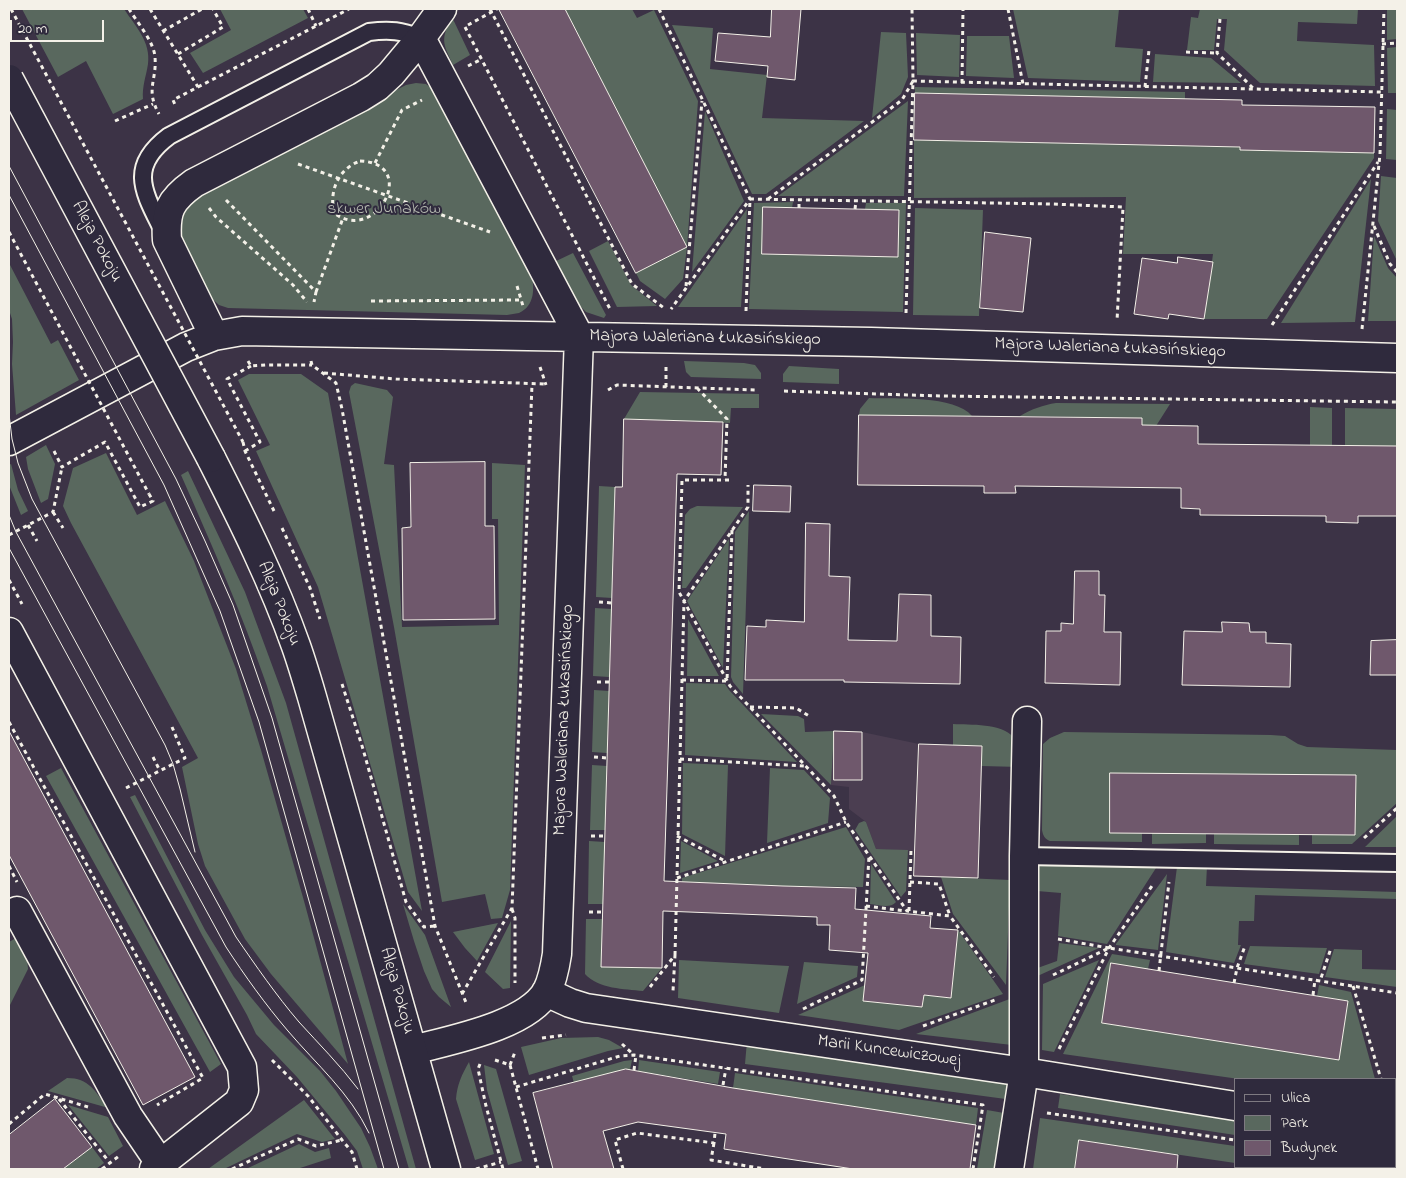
<!DOCTYPE html>
<html>
<head>
<meta charset="utf-8">
<style>
  body { margin:0 }
  #map { position:relative; width:1406px; height:1178px; overflow:hidden; background:#3c3346; font-family:"Indie Flower",sans-serif }
  canvas { display:block }
  .frame { position:absolute; inset:0; border:10px solid #f4f1e8; pointer-events:none }
  .legend { position:absolute; left:1234px; top:1078px; width:162px; height:90px; box-sizing:border-box; background:#2f2a3d; border:1px solid #7e7a81; margin:0; padding:6px 9px; list-style:none; font-size:15px; color:#f4f1e8 }
  .legend li { display:flex; align-items:center; gap:10px; height:25px }
  .legend b { width:25px; border:1px solid #7e7a81 }
  .scale { position:absolute; left:10px; top:20px; width:94px; height:22px; box-sizing:border-box; border:2px solid #f4f1e8; border-top:0; padding-left:6px; font-size:15px; line-height:18px; white-space:nowrap; color:#f4f1e8; -webkit-text-stroke:4px #2f2a3d; paint-order:stroke }
</style>
</head>
<body>
<div id="map">
<canvas width="1406" height="1178"></canvas>
<div class="frame"></div>
<ul class="legend">
<li><b style="height:6px;background:#2f2a3d"></b>Ulica</li>
<li><b style="height:14px;background:#59685e"></b>Park</li>
<li><b style="height:14px;background:#6f586c"></b>Budynek</li>
</ul>
<div class="scale">20 m</div>
</div>
<script>
const g = document.querySelector('canvas').getContext('2d');
g.lineJoin = 'round';
function paint(path, color) {
  g.fillStyle = color;
  g.fill(path, 'evenodd');
}
function stroke(path, color, width, dash) {
  g.strokeStyle = color;
  g.lineWidth = width;
  g.lineCap = dash ? 'butt' : 'round';
  g.setLineDash(dash || []);
  g.stroke(path);
}
function drawText(font, color, halo, rows, align = 'center') {
  g.font = font + ' "Indie Flower",sans-serif';
  g.lineWidth = 4;
  g.setLineDash([]);
  g.textBaseline = 'middle';
  g.strokeStyle = halo;
  g.fillStyle = color;
  for (const [text, x, y, turn = 0] of rows) {
    g.save();
    g.translate(x, y);
    g.rotate((+turn || 0) * Math.PI / 180);
    g.textAlign = isNaN(turn) ? turn : align;
    if (halo) g.strokeText(text, 0, 0);
    g.fillText(text, 0, 0);
    g.restore();
  }
}
paint(new Path2D(`
  M834,731l28,1 57,12 62,2 -3,132 -64,-1 1,-26 -39,-2 -10,-27 -17,-13v-22l-18,-2z`), '#4b3e51');
paint(new Path2D(`
  M22,9h102c12,18 27,33 24,55 -2,13 -6,22 -5,35l-30,15 -27,-53 -28,16z
  M220,9h83l5,9 -105,55 -13,-20 41,-23z
  M565,9h67l5,9 17,-8 44,91 -11,146 -4,32 -18,20 -25,-18 -4,-8 51,-26z
  M1013,9h106l-4,38 28,2 -3,33 -112,-4z
  M1200,9h158l-1,15 -59,-2 -1,19 77,4 1,41 -115,-3 -36,-33 3,-31h-10l-3,31h-27l4,-33 7,1z
  M1387,9l10,1v29l-10,1z
  M452,17l18,38 -17,10c-10,-22 -13,-25 -1,-48z
  M672,25l41,3 -3,41 57,6 -5,43 102,3 -98,73h-14z
  M881,32l25,1 2,44 -7,17 -29,24z
  M916,33l44,2 -1,42 -42,-2z
  M967,36h42l5,42 -48,-2z
  M1397,47v46h-9l-1,-45z
  M1155,54l56,4 30,25 -88,-1z
  M416,83l10,1 8,6 97,183c4,14 4,33 -12,40 -4,1 -8,1 -12,2l-279,-7 -9,-3 -10,-9 -28,-53 -1,-14 4,-17 9,-14 9,-8 204,-105z
  M915,87l270,5v7l-270,-6z
  M908,101l-4,95h-127h1z
  M1387,109l10,1v50l-11,-1z
  M705,111l39,90 -52,71z
  M914,140l326,7v3l134,3v5l-107,161h-63l9,-65h-90l3,-57 -212,1z
  M1381,176l16,2v83l-19,-40z
  M1371,179l-16,143 -74,1z
  M793,202l-1,6 -29,46 135,3 -33,-48 1,-6h40l-3,109 -154,-3 5,-106z
  M915,208l68,2 -4,106 -66,-1z
  M747,209l-6,98h-63z
  M1374,236l14,32 9,10v43h-29z
  M608,241l23,44 26,21 -40,1 -28,-56z
  M573,253l33,62 -2,3 -18,-6 -10,-10 -24,-39z
  M9,263l42,81 7,-4 21,40 -63,35 -4,-51 1,-22 -1,-23 -3,-9z
  M684,361l60,2 11,2 6,8v6l-70,-2 -5,-5z
  M789,366l50,3v15l-56,-2v-8z
  M249,374h52l27,19 94,518 -14,-19 -90,-305 -62,-136 14,-6 -32,-65z
  M355,383l32,7 6,7 -9,67 10,1 8,162 97,-2 -1,-106h-6v-56l33,2 -15,425 -8,28 -11,1 -6,-25 -43,8 -48,-275 -45,-235 2,-6z
  M640,392l119,2v14h-28l-1,15 -106,-4z
  M869,398c26,1 86,-3 103,18l-113,-1 1,-6z
  M1056,403l114,1 -14,22 -1,62h-13v-70l-122,-2c12,-7 23,-11 36,-13z
  M1310,407l22,1v38h-22z
  M1345,408l52,1v37h-52z
  M46,445l9,19 -7,35 -7,4 -13,-34 -2,-12z
  M106,453l31,62 28,-14 29,60 42,108 25,81 43,151 44,163 -77,-90 -26,-35 -40,-73 -7,-22 -16,-77 16,-9 -127,-235 -8,-17 10,-38z
  M11,464l7,26 10,21 -7,4 -12,-30v-20z
  M188,471l57,121 41,111 130,466h-7l-142,-483c-25,-72 -55,-141 -86,-211z
  M599,486l16,1 -3,111 -16,-1z
  M697,506l46,1 -57,81h-4l3,-73 5,-6z
  M749,511l-6,183 -10,-12 -2,-5 4,-145z
  M729,539l-6,129 -36,-67z
  M595,608l17,1 -3,68 -16,-1z
  M688,619l31,57h-32z
  M686,683l39,1 4,6 68,72 -112,-7z
  M594,690l15,1 -2,62 -15,-1z
  M761,714l37,2 6,3 1,13 29,-1 -3,54z
  M953,724c17,1 49,-1 60,13 4,5 6,23 8,30l-40,-1v-20l-28,-1z
  M1064,732l207,3 14,1 13,8 9,3 90,3v53l-45,41h-40v-9h43l1,-59 -246,-2v59h32v9l-92,-1c-5,-2 -7,-5 -8,-11l1,-86 7,-6z
  M683,763l45,2 -3,91 -43,-22z
  M592,765l15,1 -2,64h-15z
  M61,768l160,296 -11,8 -164,-296z
  M770,768l34,2 26,28 -2,25 -61,20z
  M135,795l70,135 29,47 40,48 46,46 16,20 25,37 9,19 8,22h-15l-6,-18 -12,-16 -48,-58 -41,-43 -9,-19 -45,-80 -72,-138z
  M1397,816v31h-32z
  M864,821l2,1 10,27 32,1 -2,41 -5,6 -46,-67 4,-7z
  M846,827l19,32 -2,28 -80,-1 -101,-4v-4z
  M1152,833l54,1v9l-54,1z
  M1214,834l85,1v10l-85,-1z
  M589,841l16,1 -2,62h-15z
  M681,841l37,20 -38,12z
  M871,864l25,38c-6,7 -17,3 -26,2z
  M1037,864l119,4 -49,76 -49,-8 3,-43 -24,-2z
  M1207,866l-1,20 191,6v7l-142,-4 -1,26h-15l-1,24h3l-7,18 -68,-11 11,-85z
  M1167,874l-9,76 -42,-5v-1z
  M941,877l69,3 -4,105 -53,-71z
  M403,904l22,31 26,72 -12,-10 -7,-8 -8,-18 -10,-30z
  M586,919h17l-2,48 61,1 -19,23c-19,-2 -44,-2 -58,-17z
  M511,921l-1,67 -7,1 -18,-17z
  M498,923l-21,38 -12,-13 -12,-16z
  M958,930l45,64 -104,36 -101,-15 67,-30 -1,16 58,6 2,-12 27,3z
  M16,938l11,20 1,11 -19,38v-65z
  M1059,943l40,5 -68,31 1,-9 25,-9z
  M1250,946l77,2 -8,26 -75,-10z
  M1334,949l28,1v19l35,1v17l-72,-10z
  M1112,954l38,6 -2,9 -46,54 237,37 9,-59 -31,-5 2,-11 32,7 24,87h-136l-176,-25z
  M679,960l110,6 -10,47 -101,-15z
  M1099,960l-45,92 -12,-2 1,-66z
  M804,962l54,4 -1,11 -60,27z
  M1015,997l-3,48 -96,-11z
  M598,1037l11,3 14,8 -15,3 -79,24 -8,-28 40,-9z
  M747,1041l268,42 -2,17 -268,-36z
  M632,1060l-2,10 -4,-1 -52,14 -2,-7 52,-15z
  M639,1060l81,12 -2,12 -80,-13z
  M469,1062l25,92 -19,6 -19,-61c1,-14 6,-25 13,-37z
  M484,1065l12,4 26,92 -14,4 -21,-75z
  M735,1073l243,35 -2,17 -243,-37z
  M67,1078c22,0 28,13 40,29h-2l-57,-16z
  M1060,1094l175,25v16l-177,-27z
  M304,1100l31,39 -13,3 -25,-8 -73,35h-16z
  M68,1105l40,12 15,29 -14,10z
  M987,1110l17,3 -9,56h-18z
  M1040,1118l195,28v17l-156,-23 -4,29h-42z
  M299,1144l16,8 14,-4 2,10 -34,11h-51z
  M92,1147l12,16 -8,6h-33z`), '#59685e');
const building = new Path2D(`
  M499,9h66l122,238 -51,26z
  M772,9h29l-6,71 -28,-3 1,-11 -53,-5 3,-28 52,4z
  M915,93l327,7v5l133,2 -1,46 -134,-3v-3l-326,-7z
  M763,207l136,3 -1,47 -136,-3z
  M985,232l46,6 -8,74 -43,-4z
  M1178,257l35,5 -9,57 -35,-5 -1,5 -34,-5 8,-56 35,5z
  M859,415l283,3v7l56,1v18l199,2v70h-39v7l-32,-1v-6l-126,-1v-6l-19,-1v-20l-166,-2 1,7h-32v-7l-126,-1z
  M624,419l99,3 -2,53 -44,-1 -13,407 119,5 73,2 -1,21 76,7 -1,12 28,2 -7,68 -27,-3 -2,12 -59,-6 5,-48 -39,-3 1,-25h-13v-8l-154,-6 -1,57 -61,-1 14,-480h7z
  M485,462v64h9l1,93 -92,1 -1,-92 9,-1 -1,-64z
  M754,485l37,1 -1,26 -37,-1z
  M806,523l24,1 -1,52 21,1 -2,63 49,1 2,-47 32,1v41l30,1 -1,47 -116,-2v-2h-99l2,-54 19,1v-7l38,2z
  M1075,571h24v24h6l-1,37h17l-1,53 -75,-2 1,-52h15v-8l12,1z
  M1222,622l27,1 1,9h16v11l25,1 -1,43 -108,-2 2,-54 38,1z
  M1397,640v35h-27l1,-34z
  M9,731l186,346 -52,28 -134,-250z
  M834,731l28,1v48h-28z
  M919,744l63,2 -4,132 -64,-2z
  M1110,773l246,2 -1,60 -245,-2z
  M1111,963l237,38 -9,59 -237,-37z
  M626,1069l107,19 243,37 -6,44h-117l-129,-20 2,-15 -88,-12 -35,9 11,38h-61l-20,-76z
  M55,1099l37,48 -29,22h-54v-34z
  M1079,1140l99,15 -1,14h-102z`);
paint(building, '#6f586c');
stroke(building, '#f4f1e8', 1);
const lane = new Path2D(`
  M164,233c-19,-39 -38,-65 5,-97l200,-104c22,-3 32,-1 52,6
  M1024,856l373,7`);
const street = new Path2D(`
  M421,38l158,298
  M214,336l-47,-96c-2,-29 3,-40 27,-57l167,-86 16,-10 14,-13 30,-36 21,-29
  M9,441l177,-94 28,-11 28,-5 629,11 526,16
  M9,632l233,435 2,23 -5,12 -85,67
  M17,911l111,205 36,53
  M546,992l24,11 16,5 438,64 211,34
  M413,1050c37,-10 114,-24 134,-59 6,-12 8,-24 10,-37l22,-618
  M1395,1132l2,1
  M1009,1169l15,-97v-216l3,-135
  M1397,1169v-1`);
const secondary = new Path2D(`
  M211,458c31,61 62,123 85,188 6,17 11,34 16,51l134,472`);
stroke(lane, '#f4f1e8', 20);
stroke(street, '#f4f1e8', 31);
stroke(secondary, '#f4f1e8', 31);
stroke(new Path2D(`
  M129,9c8,13 25,33 26,48 2,24 -10,32 4,57
  M150,9l48,78 -25,13 3,7
  M308,9l8,17
  M490,9l142,275 32,24
  M659,9l91,190 -79,110
  M1008,9l15,75
  M1220,19l-3,34 37,36
  M468,25l29,-16
  M465,27l145,282
  M163,31l39,-22
  M1382,44l15,-1
  M1186,52l31,1
  M178,54l45,-27 -10,-18
  M468,66l14,-7
  M962,83l1,-74
  M198,87l151,-78
  M1145,87l4,-37
  M115,121l38,-17
  M360,161c60,2 16,84 -26,52 -5,-22 4,-44 26,-52z
  M375,163l27,-53 20,-10
  M298,164l192,68
  M768,199l134,-99 11,-19 -1,-72
  M226,200l90,92 -2,10
  M209,208l7,9 77,68 14,17
  M799,208v-8
  M855,209l1,-8
  M1374,226l16,38 7,8
  M517,286l6,20
  M686,286l16,-185
  M316,292l27,-74
  M371,301l150,-1
  M746,311l4,-112 303,5 70,3 -6,114
  M906,313l7,-232 468,11
  M1272,325l106,-163
  M1362,329l18,-175 4,-145
  M248,361l3,5 15,-1h46
  M311,361l1,4 24,18 6,26 93,517 32,79
  M540,367l6,18
  M324,373l72,6 150,5
  M666,387v-20
  M697,388l30,31 -2,61
  M608,390l9,-5 138,5
  M784,391l159,5 454,6
  M243,442l2,9 29,60
  M54,451l8,16 43,-25 35,65 13,-6 -4,-7
  M245,451l15,-9 -33,-63 24,-13
  M729,480h-47l-3,112 51,94 104,110 12,26 61,89 43,5 44,61
  M53,512l10,16
  M28,525l9,16
  M282,528l28,60 10,31
  M9,535l44,-23 9,-45
  M9,580l13,24
  M599,602l13,1
  M682,680l45,1 5,-152
  M597,682h12
  M342,684l21,65 43,153 18,25 11,-1
  M750,707l46,1 13,8
  M9,722l194,356 -46,27
  M153,757l7,14
  M594,757l13,1
  M680,759l124,7
  M126,788l59,-30 -13,-31
  M591,836h14
  M677,836l48,25
  M1364,838l33,-30
  M9,866l8,16
  M677,878l169,-56
  M910,882l29,2 11,32
  M866,906l40,5
  M512,909l3,9v65
  M909,911l2,-61
  M589,912h13
  M1058,939l51,9
  M675,955l9,-354 64,-94v-22
  M1159,971l10,-89
  M1053,975l56,-27 288,45
  M1234,983l3,-15 8,-22
  M1353,986l28,93
  M650,987l25,-32 -2,36
  M462,994l50,-86 20,-524
  M1313,995l2,-15 5,1 11,-33
  M803,1009l59,-29 7,-124
  M923,1026l72,-26
  M542,1038l24,-3
  M622,1044l12,11
  M1059,1049l50,-101 45,-65
  M272,1060l36,36 34,44 10,12 5,17
  M495,1060l15,5 28,104
  M480,1064l-2,5 8,37 17,63
  M510,1065l5,-13
  M634,1070l2,-15
  M723,1085l3,-17
  M516,1087l104,-31 14,-1 349,50 -10,64
  M59,1099l51,64
  M1047,1113l188,27
  M9,1124l36,-30 43,13
  M714,1143l-3,17 54,9
  M102,1169l17,-13
  M232,1169l66,-30 18,7 26,-6
  M476,1169l25,-7
  M623,1169l-8,-29 22,-7 77,10 1,-10
  M1327,1169l1,-2`), '#f4f1e8', 3, [4, 4]);
stroke(lane, '#2f2a3d', 16);
stroke(street, '#2f2a3d', 28);
stroke(secondary, '#2f2a3d', 28);
stroke(new Path2D(`
  M9,166l167,313 29,62 28,64 39,113 127,451
  M9,195l155,290 56,126 39,111 125,447
  M9,414l3,25 6,24 14,36 133,246 8,19 7,25 15,63
  M9,515l7,17 220,405c20,29 40,58 63,85 20,22 41,43 59,67
  M9,548l217,399c19,29 39,57 62,84 28,33 62,62 81,102`), '#f4f1e8', 1);
const secondaryBridge = new Path2D(`
  M9,79l202,379`);
stroke(secondaryBridge, '#f4f1e8', 31, []);
stroke(new Path2D(`
  M11,9l232,433
  M9,232l140,262`), '#f4f1e8', 3, [4, 4]);
stroke(secondaryBridge, '#2f2a3d', 28);
drawText('18px', '#b6bab1', '#2f2a3d', [
  ["skwer Junaków",384,210]
]);
drawText('18px', '#f4f1e8', '#2f2a3d', [
  ["Aleja Pokoju",96,242,62],
  ["Majora Waleriana Łukasińskiego",705,339,1],
  ["Majora Waleriana Łukasińskiego",1110,349,2],
  ["Aleja Pokoju",278,604,68],
  ["Majora Waleriana Łukasińskiego",565,720,-88],
  ["Aleja Pokoju",396,991,74],
  ["Marii Kuncewiczowej",889,1052,8]
]);
</script>
</body>
</html>
